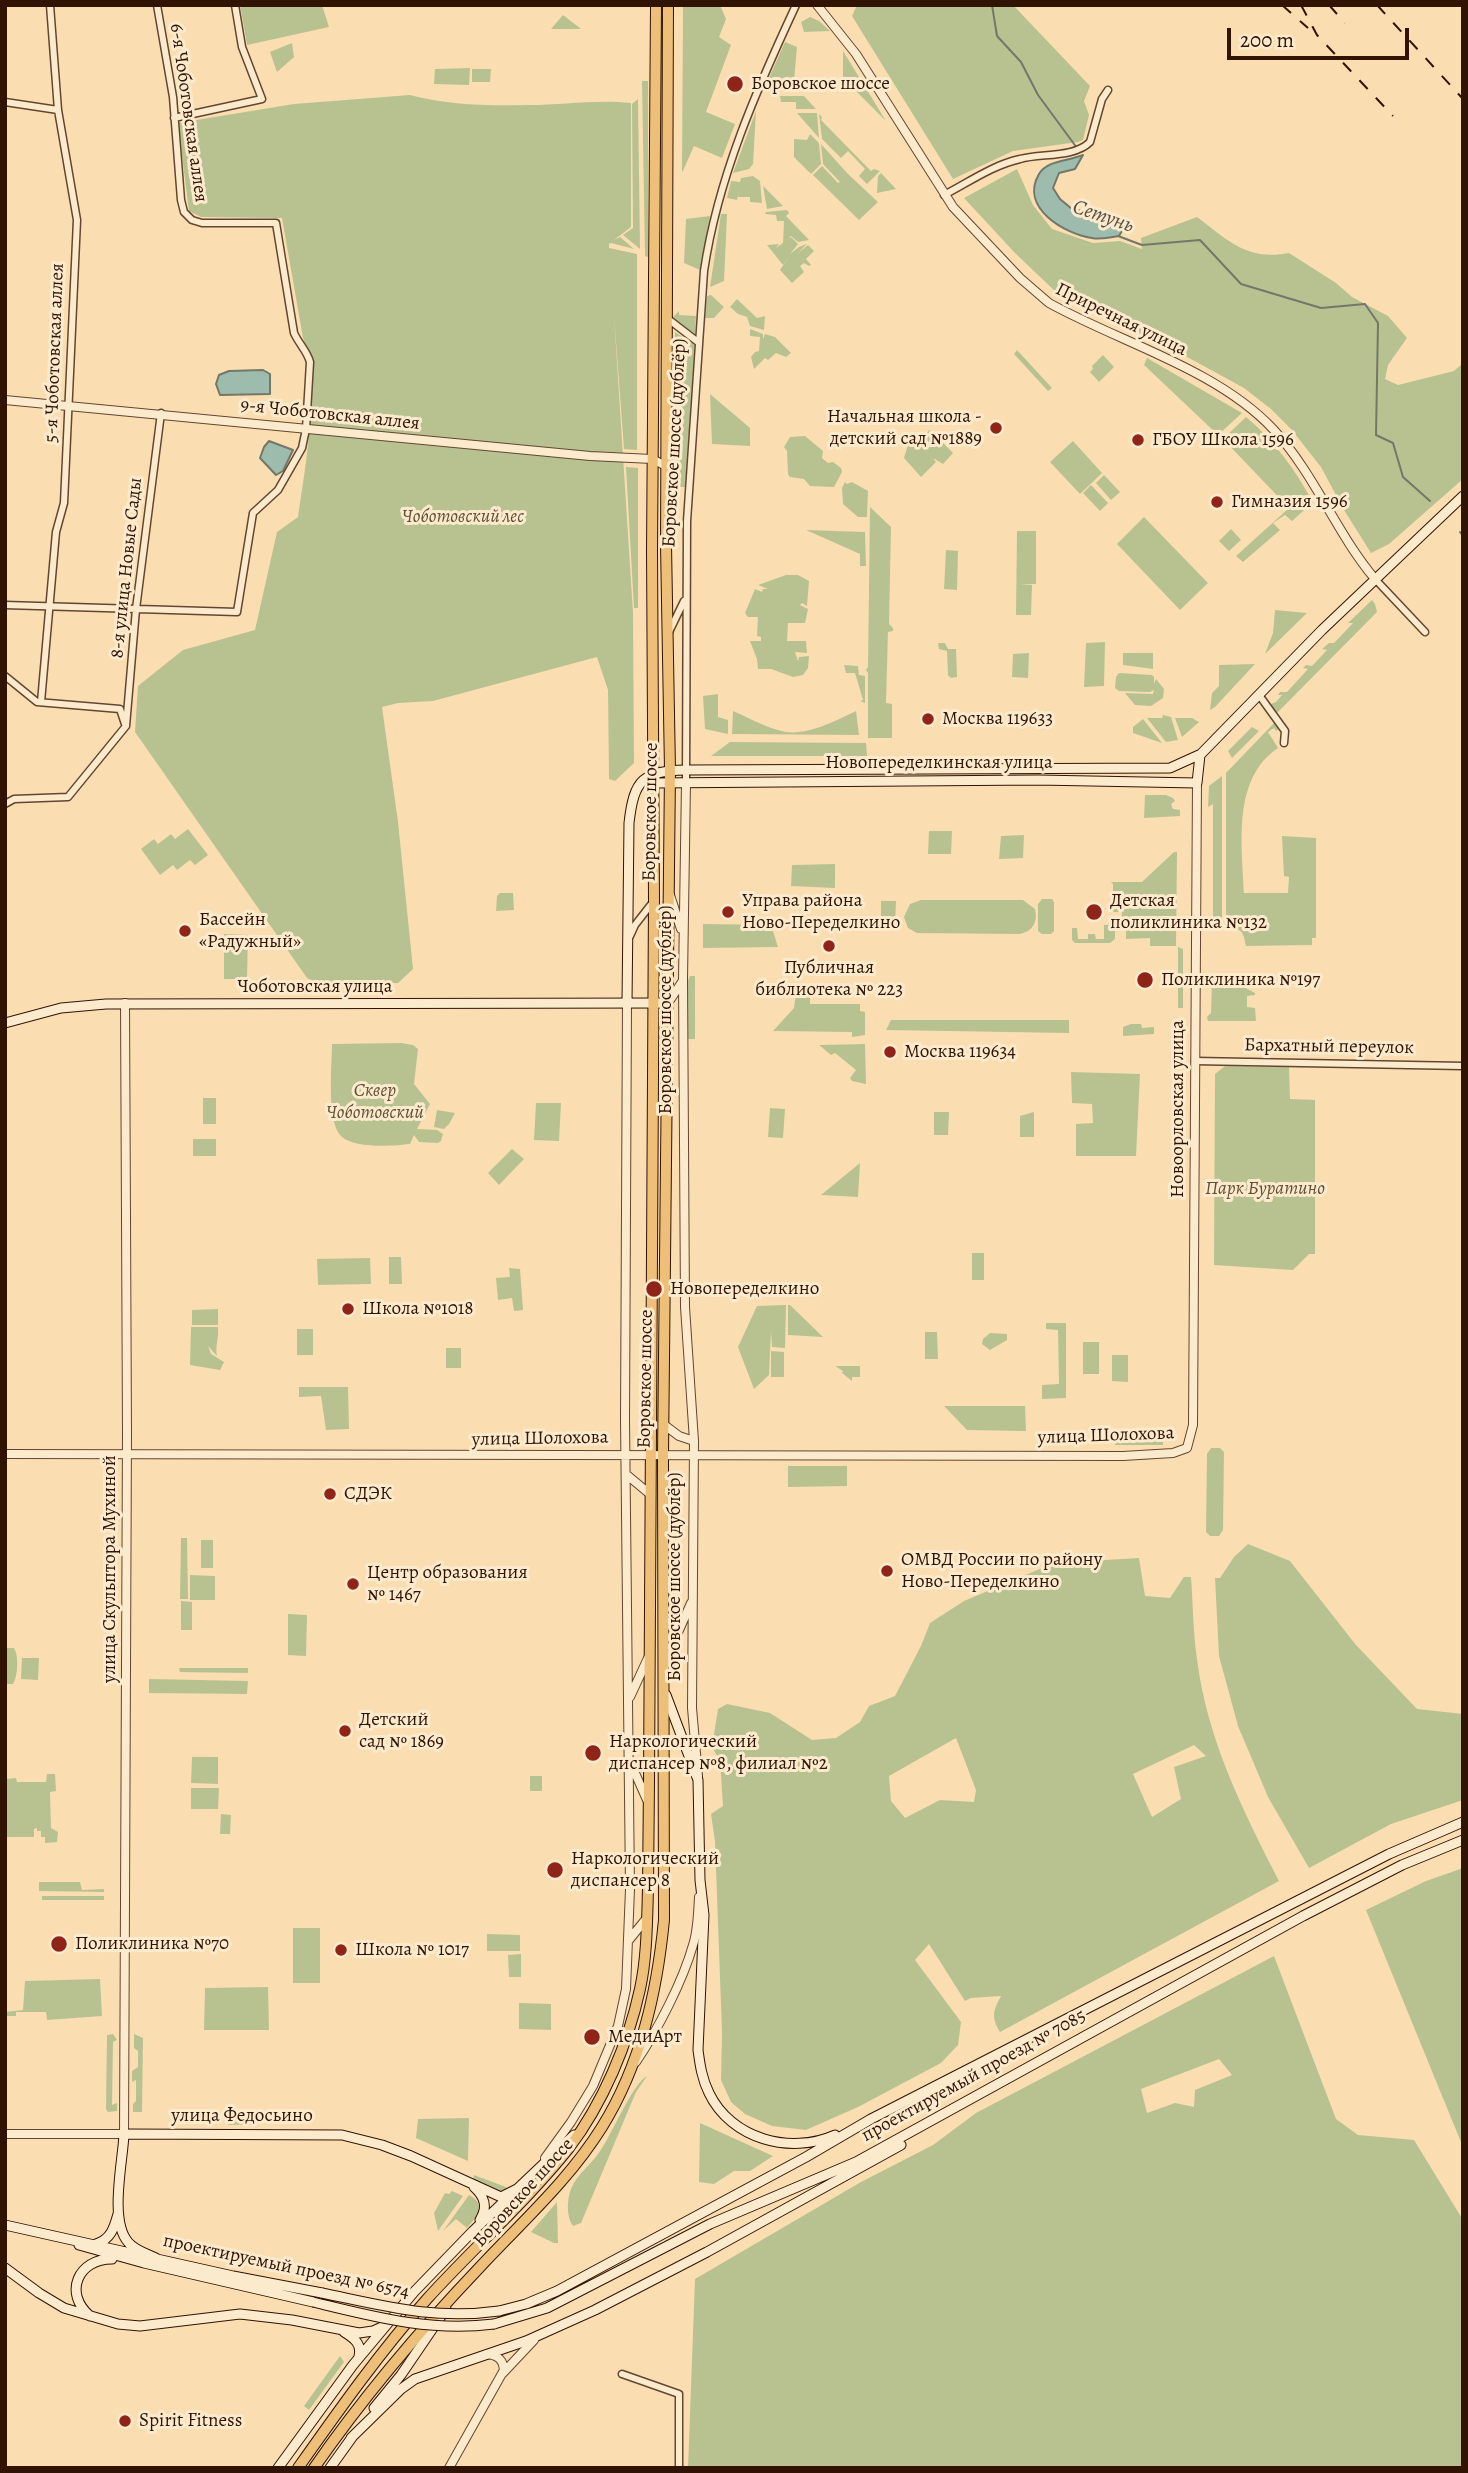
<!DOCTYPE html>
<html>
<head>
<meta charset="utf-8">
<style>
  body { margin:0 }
  #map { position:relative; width:1468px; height:2473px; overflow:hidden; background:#fadeb2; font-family:Alegreya,serif }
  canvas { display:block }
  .frame { position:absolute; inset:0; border:7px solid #311304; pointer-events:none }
  .scale { position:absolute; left:1227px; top:28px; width:182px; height:32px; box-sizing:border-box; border:4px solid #311304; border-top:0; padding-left:9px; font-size:21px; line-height:24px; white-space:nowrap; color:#311304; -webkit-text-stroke:5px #fceacd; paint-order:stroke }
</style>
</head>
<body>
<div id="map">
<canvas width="1468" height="2473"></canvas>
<div class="frame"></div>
<div class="scale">200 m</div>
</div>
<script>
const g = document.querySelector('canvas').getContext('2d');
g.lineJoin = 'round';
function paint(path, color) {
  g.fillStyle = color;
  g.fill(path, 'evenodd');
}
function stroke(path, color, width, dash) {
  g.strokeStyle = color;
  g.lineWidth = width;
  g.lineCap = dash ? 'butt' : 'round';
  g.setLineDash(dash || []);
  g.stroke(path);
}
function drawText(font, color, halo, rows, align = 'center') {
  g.font = font + ' Alegreya,serif';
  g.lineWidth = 6;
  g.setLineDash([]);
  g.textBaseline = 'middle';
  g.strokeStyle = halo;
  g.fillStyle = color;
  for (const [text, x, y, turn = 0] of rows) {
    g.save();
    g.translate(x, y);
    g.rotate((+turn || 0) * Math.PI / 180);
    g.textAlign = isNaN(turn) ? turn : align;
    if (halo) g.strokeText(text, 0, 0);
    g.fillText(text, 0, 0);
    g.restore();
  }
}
paint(new Path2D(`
  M240,5h82l7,22 -82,18z
  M683,5h37l6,14 -7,18 12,8 -25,67 29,12 -13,34 -28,-12 -12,27z
  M857,5h156l77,81 -6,15 5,14 -6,25 -5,2 -65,9 -60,28 -101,-163z
  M563,15l18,14h-30z
  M810,17l9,4 11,10 -26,1 -3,-10z
  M785,42l12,5 -3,34 5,1 -1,3 -5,2h-28z
  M292,43l2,14 -17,15 -7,-20z
  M843,51l43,70 -43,-43z
  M470,68l-1,17 -35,-1 1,-15z
  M472,69h19l-1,13h-18z
  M642,81h6v176l-3,-1z
  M410,95c37,10 79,11 118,10 34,0 69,-6 103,-2v124l-17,13 6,-3 14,12 -23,-6 -2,1v4l28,6v196l-13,-1 -10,-134 19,298 1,150 -19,18 -6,-2 -1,-89 -11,-33 -164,44 -35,2 -16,4 16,115 15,147 -15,14 -77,2 -14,-7 -172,-246 3,-46 45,-36 72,-20 22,-98 21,-15c7,-49 23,-134 5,-179l-21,-120 -81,-1 -12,-6 -11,-88 116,-19z
  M780,96h24l12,13h-20v-7h-15z
  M638,99l2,150 -17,-14 10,-7 -1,-124z
  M756,111l-3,53 -4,5 -16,4z
  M797,113h20l2,25z
  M819,114l3,3 -1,3 50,51 3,-2 6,2 -13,13 -8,-8 6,-7 -17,-18 -7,7 -19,-19z
  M810,134l9,9 2,21 -10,10 -17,-17v-18l13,1z
  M821,144l27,30 30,28 -19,18 -46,-45 9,-9 16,17 2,-1 -17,-18z
  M1017,169l16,36 19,24 41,14 27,-2 22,8 -1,-11 56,-21c32,24 50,44 92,36l47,30 16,14 36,19 19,22 -19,27 -3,14 13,6 56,-14 9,-8v116l-74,65 -18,9 -27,-43 -23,-43 -30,-38 -20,-20 -27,-21 -66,-36 -121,-59 -42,-40 -51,-55z
  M881,173l15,16 -19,4 1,-17z
  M753,176l7,5 2,22 -12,-1v-5h-12l1,-7 -2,10 -10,-2 4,-17 9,1 1,-4z
  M763,186l20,20 -16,3z
  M787,210l2,3 -3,3 23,24 -11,2 -7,-6 -3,3 3,-2 7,7 -8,10 9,-7 8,-3 -10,10 11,-9 6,6 -8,8 5,6 -2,1 -5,-3 -4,3 4,6 -12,11 -12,-13 10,-15 -7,10 -16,-20 12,-1 -3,4 7,-5 1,-22h-7l-1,-6 -11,-1 1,-2z
  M721,214h6l-3,67 -14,6z
  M710,216l-10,54 -16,-7 2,-44z
  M711,295l13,12 -10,11h-9l2,-22z
  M737,299l20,19 8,-2 -1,14 -14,-4 -3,-9 -9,-3 -8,-7z
  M679,311v4l17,1 -1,18 -21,-14 -1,-3z
  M750,329l13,5v5l2,-5 10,3 16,16 -5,4 -10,-4 -8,7 -3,-2 -11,11 -3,-12 4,-5 4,-1 1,-14 -10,-1z
  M675,332l20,13 -10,142h-8z
  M1017,350l35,38 -4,3 -34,-37z
  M1103,355l11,12 -15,15 -9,-10 3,-3 -1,-3z
  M1147,358l95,55 -24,22 -74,-70z
  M710,394l40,34v18l-38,-2z
  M1246,417c29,24 49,53 67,85l-21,19 -7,-6 -12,8 7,7 -37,32 -7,-6 53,-48 -66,-69z
  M930,430l23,23 -10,11 -10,-6 3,4 -15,15 -17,-19 7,-23 8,9 1,-6z
  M805,436l18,15 -1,7 6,5 5,-1 8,6 1,4 -8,15 -24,-1 -6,-7 -14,-2 -2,-3 -1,-23 -3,-4 6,-10z
  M1073,441l29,32 -22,21 -30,-32z
  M626,467l12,1v140h-4z
  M1104,475l16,17 -9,8 -15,-17z
  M845,482l2,2 5,-2 16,9 -1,26h-9l-15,-13 -1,-16z
  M1091,485l17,18 -8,8 -17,-18z
  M870,507l21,20 -2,97 4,4v3l-5,1 -2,71 6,1v34h-24v-65l-2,-3 2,-3z
  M1144,517l64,66 -28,27 -63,-66z
  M1231,529l10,11 -12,11 -10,-10z
  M806,530l59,2 1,34h-6v-12z
  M1017,531h19v53h-16l12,1 -1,30h-15z
  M946,550l12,1 -1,39 -13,-1z
  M786,575h12l11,6 -2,25 -5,-3 -2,2 8,4 -3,14h-17l-1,18h19l1,12 -12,-1 3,9 1,-4 10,-1 -1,12 -5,7 -10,2 -22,-8h-13l-1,-10 -7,-18h11v-4l-4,-1 1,-19h-10l-3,-4 10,-24 7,3 1,-3h5l-10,-4z
  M1372,600l3,4 2,8 -101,102 -8,-9 8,-3 6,-7h-4l2,-3h7l21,-23 -5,-1 3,-3 6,1 15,-16 -5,-1 7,-6h5l19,-20h-5z
  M1275,610l32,3 -42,41 8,-21z
  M1105,642l-1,44 -20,1 2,-44z
  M938,643h7l3,6h8l1,28 -6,1 -3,-3 -1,-24 -8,-2z
  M1029,653l-1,25 -16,-1 1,-23z
  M1123,653h30v16l-30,-4z
  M1255,664l-40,43 -5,3 2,-17 7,-7v-21z
  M844,665l14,1 1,9 6,1v27l-5,-2 3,-1 -8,-27h-9z
  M1119,673l33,2 2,2v7l2,-5 8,10 -1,9 -12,8 -16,-1 -10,-12 28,1 1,-4 -4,2 -31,-1 -4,-3 1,-11z
  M718,694v23l10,3v14l-23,-5 -2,-33z
  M733,711c16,7 36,18 53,21 23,3 49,-11 70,-21l3,24 -127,-1z
  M1163,715l8,2 7,23 -12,2 -19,-24h15z
  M1175,718h17l7,4 -17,15z
  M1143,719l19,24 -29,-10v-6z
  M1276,721l5,6 -5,4 -2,-3 -6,4 10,16c-46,31 -36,96 -34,145h44l1,-16 -5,-1 -2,-40 34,2v100h-4v7l-66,1c-3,-15 -4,-18 -20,-17v-156z
  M1252,727l7,4 -27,27 -4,-7z
  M730,742l136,1 1,13h-156z
  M1222,776v152l-13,-1 4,-6v-117l-5,3 1,-21z
  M1145,795h21l7,3 2,3 -4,3 2,5 7,1v6l-36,2z
  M188,829l20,26 -13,10 -5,-5 -13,10 -4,-5 -13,10 -19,-26 13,-10 4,5 13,-10 4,5z
  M929,831h23l-1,23h-23z
  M1024,835l-1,23 -24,1 2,-23z
  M1174,852h3l-1,94h-26v-8l-24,1v-13h-5l1,-14h-9v-28l-2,-2h31z
  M835,864v24l-44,-2 1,-21z
  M500,893h13l1,17 -18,1 1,-15z
  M1042,899h10l2,3v29l-3,3h-9l-4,-3v-27z
  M921,900h102l12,9c3,13 -2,22 -15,25l-103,-1 -9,-5 -4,-11 6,-13z
  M881,901h15l-1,23h-14z
  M703,924l68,1 7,22 -75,1z
  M1104,925h11v14l-5,4h-35l-3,-3v-12h5l1,11h10v-5h7l1,5h8z
  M224,934l24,1 -1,44h-23z
  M1178,947l5,2v59h-5z
  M690,976h5v63h-9l-1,-52z
  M1210,979l30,6 15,8v2l-8,1v11l8,1 1,13h-48l-1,-4 4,-4 1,-31 -4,2z
  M810,992v12h50v7l5,1v23l-13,2v-5l-79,-1 21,-23 2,-15z
  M891,1020h178v13l-183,-3z
  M1131,1024h10l1,4 12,-1v7l-31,2v-9z
  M401,1043l12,2 5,4 -4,35 16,20 -13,25 20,1 6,4 -2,7 -3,2 -19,-1 -5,-7 -4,9c-17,2 -56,5 -69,-8 -15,-15 -9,-71 -9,-92z
  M865,1044l1,40 -14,-3 -2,-3 6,-8 -21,-17 -4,2 -12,-10z
  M1225,1066l64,1 1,32 25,1v154h-6l-16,16 -79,-5 1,-191z
  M1071,1072l69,2 -4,82h-60v-32l17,-1 -1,-19 -20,-1z
  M203,1098h13v26h-13z
  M536,1103h25l-2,38 -25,-1z
  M770,1108l15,1 -2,29 -15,-1z
  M437,1110l18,3 -6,11 -5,5 -10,-2z
  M934,1112h15l-1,23h-14z
  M1034,1112v25h-14v-21z
  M193,1139h23v17h-23z
  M512,1149l12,10 -25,26 -11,-12z
  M860,1163l-2,34 -37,-2z
  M972,1253h12v27h-12z
  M389,1257h12l1,27h-13z
  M370,1258l1,26 -53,1 -1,-26z
  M509,1268l11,1 3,41 -9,1 -2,-13 -14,2 -2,-22 14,-1z
  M786,1305l-1,43 -13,-1 -1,-16 -2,44 -15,14 -16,-42 19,-41z
  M788,1305h2l33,32 -35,-2z
  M218,1309v16h-26v-15z
  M1046,1323h20v75l-24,1v-14l17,-1 -1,-54 -12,-1z
  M191,1327h27c1,11 -3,19 -1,29l-9,-10 3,8 13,8 -4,8 -30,-5z
  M297,1329h16v26h-16z
  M925,1332h12l1,27h-13z
  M990,1333l17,1v6l-17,10 -8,-6 1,-5z
  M1083,1342h16v32h-16z
  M446,1348h15v20h-15z
  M771,1351l13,1v25h-13z
  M1112,1355h16v27l-16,-1z
  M835,1366h25v11h-8v4l-10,-8 1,-2z
  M299,1387h49l1,42 -23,1 -5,-34 -22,1z
  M944,1406h81l1,25 -59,-1z
  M1115,1440h48v5h-48z
  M1211,1448h9l4,4 -1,78 -4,6h-9l-4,-4 1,-78z
  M788,1466h59v20l-59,1z
  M181,1538h6l1,61h-8z
  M201,1540h12v28h-12z
  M1248,1544l42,17 66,84 61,64 46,5v86l-72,24 -82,44 -41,-71 -30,-71 -19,-70 -4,-78h5l14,-21z
  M1139,1558l6,38 25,2 14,-21h7c2,27 2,55 6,82 10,80 46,152 82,222l-279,151c-9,-15 -7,-21 1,-36l-30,2 -6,3 -36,-57 -14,16 46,62 -3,23 -17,18 -83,44 -52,23 -34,-4 -27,-12 -14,-12 -10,-22 1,-48 -7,-191 -4,-27 12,-8 -3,-45 -8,-14 6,-38 9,-5 43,9 42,27 24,-2 24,-16 9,-16 26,-10 26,-50 9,-23 34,-22 90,-38zM956,1738l20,52 -2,12 -34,-2 -35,18 -14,-17 -2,-25zM1194,1745l12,11 -32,11 7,32 -29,18 -19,-43z
  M190,1575l25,1v24h-25z
  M181,1601l11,1v28h-11z
  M288,1614l19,1 -1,41 -18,-1z
  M5,1648h9c5,8 4,28 -1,36h-8z
  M22,1658h17l-1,22 -17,-1z
  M179,1668h69v5l-68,-1z
  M149,1679l99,2 -1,13 -98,-1z
  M192,1757h26v27l-27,-1z
  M47,1774h8l1,17 -6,1 1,36 7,4 -1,10 -12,1v-6h-4v-6h-4v-3l-3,1v8h-29v-58l11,-1 1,4h29z
  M530,1776h12v15h-12z
  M191,1788h28l-1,21h-27z
  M221,1814l10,1 -1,19h-10z
  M1463,1868v279l-97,-237 60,-29z
  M39,1882h41l2,8 22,-1v3l-65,-1z
  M42,1896h62v4h-62z
  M293,1928h27v55h-27z
  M487,1934l33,1v16h-33z
  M521,1954v23h-12l-1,-22z
  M1274,1956l62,163 22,16 56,5 49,80v248h-775l7,-189 166,-97 72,-37 43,-32zM1219,2059l13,16 -37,15 -1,17 -19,-4 -28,10 -6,-24z
  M100,1979l2,37 -55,4 -1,-8h-30v4h-11v-4l18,-2 2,-29z
  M268,1987l1,43h-65l1,-42z
  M519,2003l32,1v26l-32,-1z
  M113,2034l4,6 -4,2 -1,63 5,-2v8l-9,1 -2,-3 1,-74z
  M134,2034l9,4 -1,74h-9v-8l3,-3v-21l-4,2v-11l6,-4v-16l-4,-3z
  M647,2076l-11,16 -55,131 -8,3c-7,-9 -6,-27 -2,-37 5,-13 19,-24 27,-35 13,-17 34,-70 49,-78z
  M227,2115h34l2,4 -3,5 -32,1z
  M469,2118l-1,43 -52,-23 2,-19z
  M700,2123l73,33 -23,15h-16l-20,13 -15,-2z
  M474,2175l32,12 2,4 -7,2 -28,-13z
  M452,2191l11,5 -25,35 -4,-18 11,-20 4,1z
  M469,2195c19,11 9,20 -2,33l-11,-9 -13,12z
  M557,2202l1,41h-4l-23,-11z
  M340,2356l4,6 -35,48 -5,-4z`), '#b8c290');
const water = new Path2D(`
  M1083,155l-8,14 -16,4 -6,15 7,11 12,10 15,3 16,11 20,6 -4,7c-9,1 -19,4 -27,2 -27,-4 -73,-30 -53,-64 8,-14 30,-13 44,-19z
  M263,370l7,4v20l-50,1 -4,-11 3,-9 10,-4z
  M269,441l24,9 -10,21 -7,4 -16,-17 4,-11z`);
paint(water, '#9ebcad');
stroke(water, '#727869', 2);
stroke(new Path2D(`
  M992,5l5,31 24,26 17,33 39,53
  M1118,236l24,9 58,-5 41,44 80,24 44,-4 13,19 -2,112 17,8 10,34 27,24
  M1460,532l3,4`), '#727869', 2);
const minor = new Path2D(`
  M5,102l53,8
  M174,118l88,-19 -20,-52 -7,-42
  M944,195c25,-13 49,-30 76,-36 21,-6 54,-1 70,-17l12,-43 6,-9
  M668,319l30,23
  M1375,579l50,53
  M5,605l232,7 16,-99 25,-23 24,-42 4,-19 4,-67c-3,-11 -11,-18 -16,-29l-18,-110h-74l-10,-3 -8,-8 -3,-12 -8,-103 -16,-92
  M669,632l15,-31
  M5,676l32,26 83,7 5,15
  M1259,695l26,36 -1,12
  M41,702l15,-170 8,-29 13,-283 -19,-110 -8,-105
  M126,726l10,-117 25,-196
  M686,782l1,-261 17,-250c14,-94 52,-180 92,-266
  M5,804l9,-5 54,-2 58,-71
  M630,936l5,-11 18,-23
  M1195,1061l268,5
  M622,2374l57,20v74`);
const tertiary = new Path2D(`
  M817,5l39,49 97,153 67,71 29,25c70,39 168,66 224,126 42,45 63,104 102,150
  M5,400l585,56 62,3 14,7
  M686,782l-3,197 2,328 9,134 -2,267 6,68
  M670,895l11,34
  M668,1003l14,-21
  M663,1424l16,12 15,5
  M5,1454l1118,2 50,-3 14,-5 6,-23 4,-642
  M627,1475l24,20
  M665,1662l26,-59
  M630,1697l18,-39
  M631,1764l16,36
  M629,1940l17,-21
  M636,2062c21,-31 47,-81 57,-117 5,-15 5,-32 6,-48
  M5,2134h119l3,-701 -2,-430
  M545,2158l26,-36 22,-36 25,-60 8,-37 4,-100 -5,-470 2,-416
  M503,2373l31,-33
  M449,2468l55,-98c-1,-11 -7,-15 -17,-16`);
const secondary = new Path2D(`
  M654,783l384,-3 159,3 3,-28
  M627,1003l2,-180c5,-44 14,-52 57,-53l484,-2 31,-14 121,-124 141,-134
  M5,1023l56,-15 45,-4 562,-1
  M666,1695l32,85 2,100 4,35 -6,135c2,15 4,29 11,43 22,46 81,62 126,42
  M474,2187c11,10 14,20 6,33
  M5,2225l228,51 89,17
  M96,2244c15,-5 18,-16 22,-30
  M79,2245l65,18 169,39
  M156,2258c-9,-4 -22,-8 -28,-16 -19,-22 -5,-81 -4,-108l218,1 40,10 29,11 90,41 16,-8
  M5,2268l34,25 25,15 54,16 22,2 100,-12 52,6 67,13 14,-2 11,-5
  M499,2311l27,-7 31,-13 249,-134 65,-38 518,-265 74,-32
  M90,2316c-27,-23 -12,-57 22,-57
  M494,2324l53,-16 163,-84 146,-62 447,-246 99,-51 61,-25
  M344,2332c10,6 18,12 15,24
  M374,2408l27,-33 45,-66
  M351,2438l50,-49 14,-10 111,-38 69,-31 112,-58 194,-107
  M278,2468l75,-103 61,-73 59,-61 101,-96
  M330,2468l23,-32`);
const primary = new Path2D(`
  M298,2468c41,-58 82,-116 129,-169 46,-51 99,-97 142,-151 34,-45 59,-104 71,-159 7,-32 7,-67 8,-100 0,-36 1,-71 1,-107l5,-882 -2,-350 4,-545
  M314,2468c50,-72 106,-138 166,-201 43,-46 89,-87 122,-140 39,-63 55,-135 62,-207l-1,-465 7,-685 -4,-225 2,-540`);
stroke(minor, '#634630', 9);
stroke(tertiary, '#634630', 10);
stroke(secondary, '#311304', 11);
stroke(primary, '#311304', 12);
stroke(minor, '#fceacd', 6);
stroke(tertiary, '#fceacd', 8);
stroke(secondary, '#fceacd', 9);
stroke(primary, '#edbf79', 10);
stroke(new Path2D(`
  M1282,5l26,23
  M1301,5l16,30 76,81
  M1329,5l16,18
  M1377,5l86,94`), '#311304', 2, [12, 12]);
const secondaryBridge = new Path2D(`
  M322,2293c63,13 112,27 177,18
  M313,2302c62,15 117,30 181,22`);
stroke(secondaryBridge, '#311304', 11, []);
stroke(secondaryBridge, '#fceacd', 9);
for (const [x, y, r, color] of [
  [735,84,9,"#8f2418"],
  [996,428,7,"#8f2418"],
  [1138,440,7,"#8f2418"],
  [1217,502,7,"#8f2418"],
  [928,719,7,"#8f2418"],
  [728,912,7,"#8f2418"],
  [1094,912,9,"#8f2418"],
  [185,931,7,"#8f2418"],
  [829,946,7,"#8f2418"],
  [1145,980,9,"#8f2418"],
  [890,1052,7,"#8f2418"],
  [654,1289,9,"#8f2418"],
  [348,1309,7,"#8f2418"],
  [330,1494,7,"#8f2418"],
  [887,1571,7,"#8f2418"],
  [353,1584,7,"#8f2418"],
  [345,1731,7,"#8f2418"],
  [593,1753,9,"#8f2418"],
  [555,1870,9,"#8f2418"],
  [59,1944,9,"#8f2418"],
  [341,1950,7,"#8f2418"],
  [592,2037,9,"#8f2418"],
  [125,2421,7,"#8f2418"]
]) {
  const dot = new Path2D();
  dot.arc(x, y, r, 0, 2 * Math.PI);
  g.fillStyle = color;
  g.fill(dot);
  stroke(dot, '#fceacd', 2.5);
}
drawText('19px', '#311304', '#fceacd', [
  ["Боровское шоссе",751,84],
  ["Начальная школа -",982,417,"right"],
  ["детский сад №1889",982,439,"right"],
  ["ГБОУ Школа 1596",1152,440],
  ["Гимназия 1596",1231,502],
  ["Москва 119633",942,719],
  ["Управа района",742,901],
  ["Ново-Переделкино",742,923],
  ["Детская",1110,901],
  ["поликлиника №132",1110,923],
  ["Бассейн",199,920],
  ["«Радужный»",199,942],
  ["Публичная",829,968,"center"],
  ["библиотека № 223",829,990,"center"],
  ["Поликлиника №197",1161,980],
  ["Москва 119634",904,1052],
  ["Новопеределкино",670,1289],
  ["Школа №1018",362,1309],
  ["СДЭК",344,1494],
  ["ОМВД России по району",901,1560],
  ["Ново-Переделкино",901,1582],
  ["Центр образования",367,1573],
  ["№ 1467",367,1595],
  ["Детский",359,1720],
  ["сад № 1869",359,1742],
  ["Наркологический",609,1742],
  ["диспансер №8, филиал №2",609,1764],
  ["Наркологический",571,1859],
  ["диспансер 8",571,1881],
  ["Поликлиника №70",75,1944],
  ["Школа № 1017",355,1950],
  ["МедиАрт",608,2037],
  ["Spirit Fitness",139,2421]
], 'left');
drawText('19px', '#311304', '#fceacd', [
  ["6-я Чоботовская аллея",188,113,82],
  ["Приречная улица",1121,320,26],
  ["5-я Чоботовская аллея",55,353,-88],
  ["9-я Чоботовская аллея",330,415,6],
  ["Боровское шоссе (дублёр)",675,443,-87],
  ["8-я улица Новые Сады",127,568,-84],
  ["Новопеределкинская улица",939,763],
  ["Боровское шоссе",651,812,-89],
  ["Чоботовская улица",315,987],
  ["Боровское шоссе (дублёр)",666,1010,-90],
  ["Бархатный переулок",1329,1047,1],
  ["Новоорловская улица",1178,1109,-90],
  ["Боровское шоссе",646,1379,-89],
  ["улица Шолохова",1106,1436,-2],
  ["улица Шолохова",540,1439,-1],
  ["улица Скульптора Мухиной",110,1569,-90],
  ["Боровское шоссе (дублёр)",675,1577,-90],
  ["проектируемый проезд № 7085",974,2076,-29],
  ["улица Федосьино",242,2116],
  ["Боровское шоссе",524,2193,-48],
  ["проектируемый проезд № 6574",286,2267,12]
]);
drawText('italic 19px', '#605035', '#fceacd', [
  ["Чоботовский лес",463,517],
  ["Сквер",375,1091],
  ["Чоботовский",375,1113],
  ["Парк Буратино",1265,1189]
]);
drawText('italic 21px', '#574e3f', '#fceacd', [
  ["Сетунь",1103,217,19]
]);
</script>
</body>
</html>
